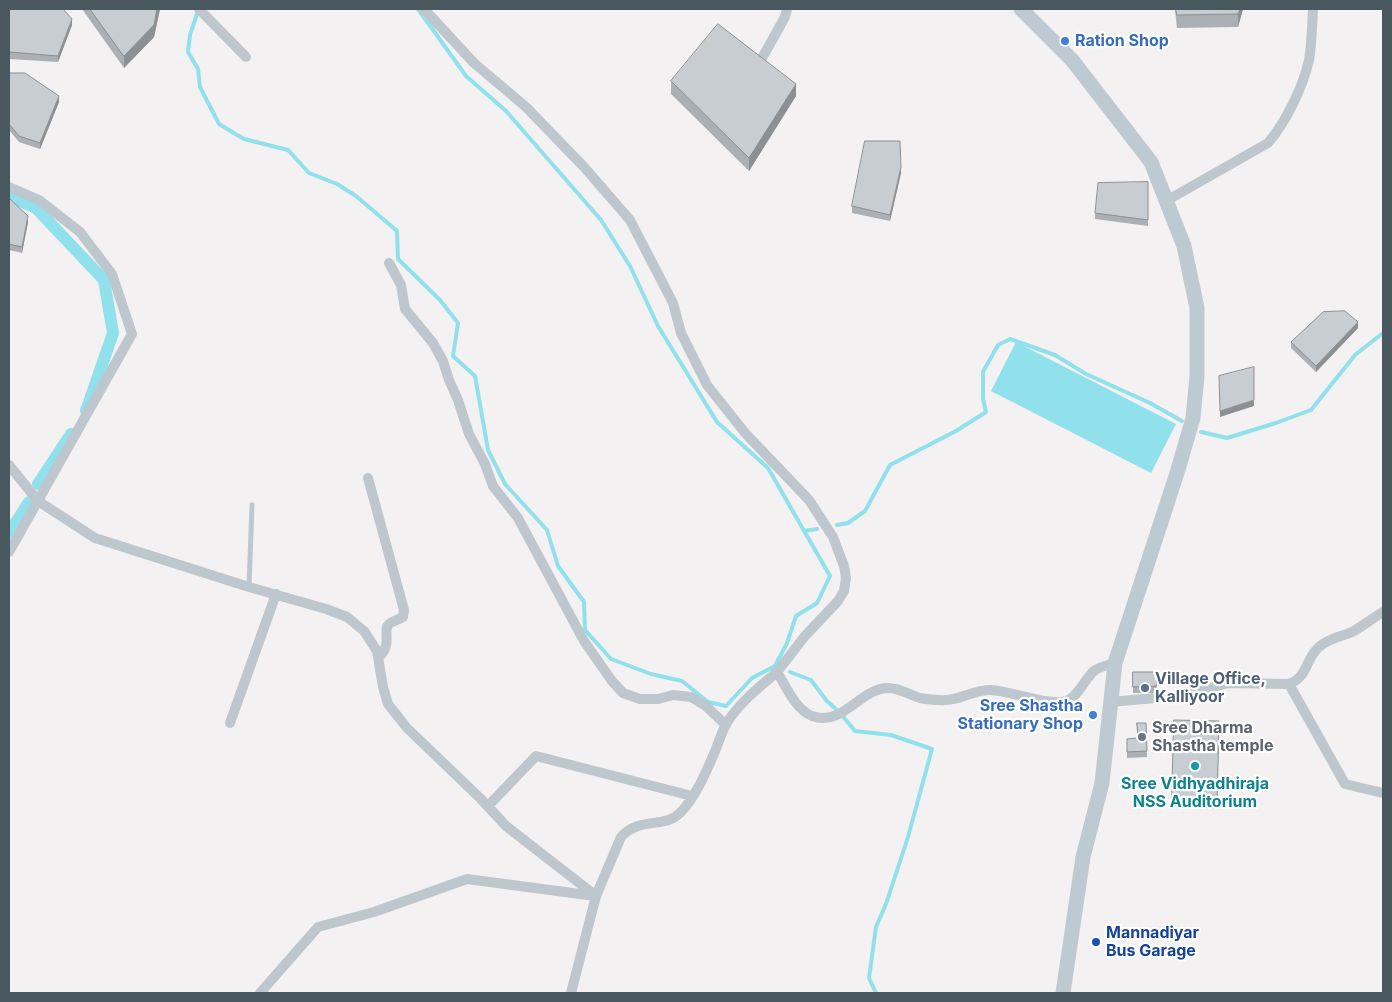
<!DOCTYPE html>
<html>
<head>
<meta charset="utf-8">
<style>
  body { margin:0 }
  #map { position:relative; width:1392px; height:1002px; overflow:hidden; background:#f4f1f2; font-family:Inter,sans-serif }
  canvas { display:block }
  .frame { position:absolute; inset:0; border:10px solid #49575f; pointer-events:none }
</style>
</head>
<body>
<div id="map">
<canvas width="1392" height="1002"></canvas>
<div class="frame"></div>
</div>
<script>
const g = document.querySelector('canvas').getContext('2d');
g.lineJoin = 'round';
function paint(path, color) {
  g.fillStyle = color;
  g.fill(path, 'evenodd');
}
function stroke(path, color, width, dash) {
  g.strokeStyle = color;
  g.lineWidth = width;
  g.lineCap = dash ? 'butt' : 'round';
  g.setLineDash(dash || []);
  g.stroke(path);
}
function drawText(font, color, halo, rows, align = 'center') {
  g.font = font + ' Inter,sans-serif';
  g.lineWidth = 4.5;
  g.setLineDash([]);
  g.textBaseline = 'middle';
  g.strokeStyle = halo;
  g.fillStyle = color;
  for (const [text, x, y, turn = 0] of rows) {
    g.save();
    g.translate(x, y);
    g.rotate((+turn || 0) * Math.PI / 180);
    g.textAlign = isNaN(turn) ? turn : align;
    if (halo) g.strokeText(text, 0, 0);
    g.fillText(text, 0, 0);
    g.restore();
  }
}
paint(new Path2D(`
  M1016,342l160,82 -25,49 -160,-82z`), '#90e1eb');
stroke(new Path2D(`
  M198,11l-8,24 -2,17 10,17 2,18 19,37 25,15 44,11 21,23 28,11 19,12 41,35 1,28 42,41 18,23 -5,33 22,20 13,74 17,34 42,46 11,36 26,36 1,28 26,29 40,15 31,7 26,21 18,4 26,-28 23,-12 12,-23 9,-27 21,-13 13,-27 -62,-108 -51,-46 -59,-96 -28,-60 -29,-46 -95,-109 -40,-35 -48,-67
  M1201,432l26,6 49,-15 35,-13 44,-55 28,-22
  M837,525l11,-2 17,-12 25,-46 66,-34 30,-19 -3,-13v-27l15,-27 12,-6 45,16 31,19 64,29 32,18
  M804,531l13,-2
  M790,672l21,8 15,20 15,14 14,17 36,4 41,14 -24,88 -22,67 -10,23 -7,51 7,15`), '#90e1eb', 4);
stroke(new Path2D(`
  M9,196l27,12 68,72 9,53 -27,78
  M38,484l33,-50
  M9,533l20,-31`), '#90e1eb', 12);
stroke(new Path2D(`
  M249,587l3,-82`), '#bdc7cd', 5);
stroke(new Path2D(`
  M199,9l47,48
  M424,9l50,54 52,44 58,60 46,53 43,83 8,30 26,52 39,49 63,66 24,37 11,29 2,12 -2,13 -6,10 -33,35 -28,36
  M756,69l29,-52 2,-8
  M9,187l30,13 41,32 32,42 20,60 -123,218
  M1166,201l102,-58c18,-21 35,-56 41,-83 3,-17 3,-35 4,-51
  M389,263l12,22 4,24 28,34 10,18 6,19 9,20 11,34 16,30 8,22 25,32 66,123 28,40 11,12 17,6h18l15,-4 18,2 15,9 20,19
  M9,465l29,36 57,37 154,49 77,22 21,8 17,14 13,20 6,36 5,17 19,24 74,71 25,27 90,70
  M368,478l36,132 -1,7c-5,3 -10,4 -14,7 -7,6 4,20 -10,33
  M1289,684l56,100 38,9
  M1111,702l76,-7 41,-12 61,1c20,-8 16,-25 30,-37 11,-10 23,-10 35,-16 10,-6 19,-13 29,-19
  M230,723l46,-129
  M488,806l48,-50 156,40
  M260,993l58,-66 56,-15 93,-33 128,17
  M571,993l25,-97 25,-59c19,-21 43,-8 59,-24 16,-16 27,-43 36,-64 3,-8 6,-17 10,-25 13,-21 33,-37 51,-52 9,14 18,37 35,44 31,11 46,-26 75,-28 11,-1 23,7 33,10 6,1 13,2 19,2 20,2 34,-11 52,-10 21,1 55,16 75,11 12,-3 19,-23 28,-30 6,-5 15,-6 21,-8`), '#bdc7cd', 10);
stroke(new Path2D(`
  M1021,9l51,51 79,102 33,84 13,62v68l-4,42 -16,55 -62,190 -13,120 -19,74 -20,136`), '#becad2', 15);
paint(new Path2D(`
  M9,9l63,16 -14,37 -49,-3z
  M82,9h78l-6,28 -30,31z
  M1175,9h68l-5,18 -61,1z
  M9,73l50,29 -19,47 -21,-7 -10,-12z
  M671,81l125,15 -47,75 -78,-77z
  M901,173l-11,48 -38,-8v-7z
  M1148,182v44l-53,-7v-6z
  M9,198l19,24 -6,31 -13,-3z
  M1358,328l-42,44 -25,-24v-6z
  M1133,672h23l1,21h-24z
  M1219,721l-2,88 -45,-2v-3z
  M1146,723l1,34 -20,1v-19l10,-1z`), '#acb0b4');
paint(new Path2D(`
  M157,9h3l-6,28 -30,31v-12z
  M1240,9h3l-5,18v-13z
  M72,19v6l-14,37v-6z
  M796,84v12l-47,75v-13z
  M59,96v6l-19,47v-6z
  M901,167v6l-11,48v-6z
  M28,216v6l-6,31v-6z
  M1358,322v6l-42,44v-6z
  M1254,400v6l-34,11v-6z`), '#8c9092');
const building = new Path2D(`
  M9,9h54l9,10 -14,37 -49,-4z
  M90,9h67l-3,16 -30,31z
  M1176,9h64l-2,5 -61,1z
  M718,24l78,60 -47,74 -78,-77z
  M9,73h16l34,23 -19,47 -21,-7 -10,-12z
  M865,141h35l1,26 -11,48 -38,-9z
  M1148,182v38l-53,-7 3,-30z
  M9,198l19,18 -6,31 -13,-3z
  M1345,311l13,11 -42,44 -25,-24 32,-30z
  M1254,367v33l-34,11 -1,-35z
  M1133,672h23l1,14 -24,1z
  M1174,720l45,1 -2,85 -45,-2z
  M1137,723h9l1,28 -20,1v-13l11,-1z`);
paint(building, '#c8cdd1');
stroke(building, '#8c9092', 1);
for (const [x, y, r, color] of [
  [1065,41,5,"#3f7fe0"],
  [1145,688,5,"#5c6f8a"],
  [1093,715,5,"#3f7fe0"],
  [1142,737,5,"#6b7280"],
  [1195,766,5,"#0f9aa8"],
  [1096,942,5,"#1a4fb4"]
]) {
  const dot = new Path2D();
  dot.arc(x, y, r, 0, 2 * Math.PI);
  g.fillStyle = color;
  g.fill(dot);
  stroke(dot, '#fff', 2);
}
drawText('bold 16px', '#366cbe', '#fff', [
  ["Ration Shop",1075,41],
  ["Sree Shastha",1083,706,"right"],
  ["Stationary Shop",1083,724,"right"]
], 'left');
drawText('bold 16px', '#4e5e75', '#fff', [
  ["Village Office,",1155,679],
  ["Kalliyoor",1155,697]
], 'left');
drawText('bold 16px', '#5b616d', '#fff', [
  ["Sree Dharma",1152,728],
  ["Shastha temple",1152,746]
], 'left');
drawText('bold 16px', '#0d838f', '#fff', [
  ["Sree Vidhyadhiraja",1195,784],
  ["NSS Auditorium",1195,802]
]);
drawText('bold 16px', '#164399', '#fff', [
  ["Mannadiyar",1106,933],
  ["Bus Garage",1106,951]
], 'left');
</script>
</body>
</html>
